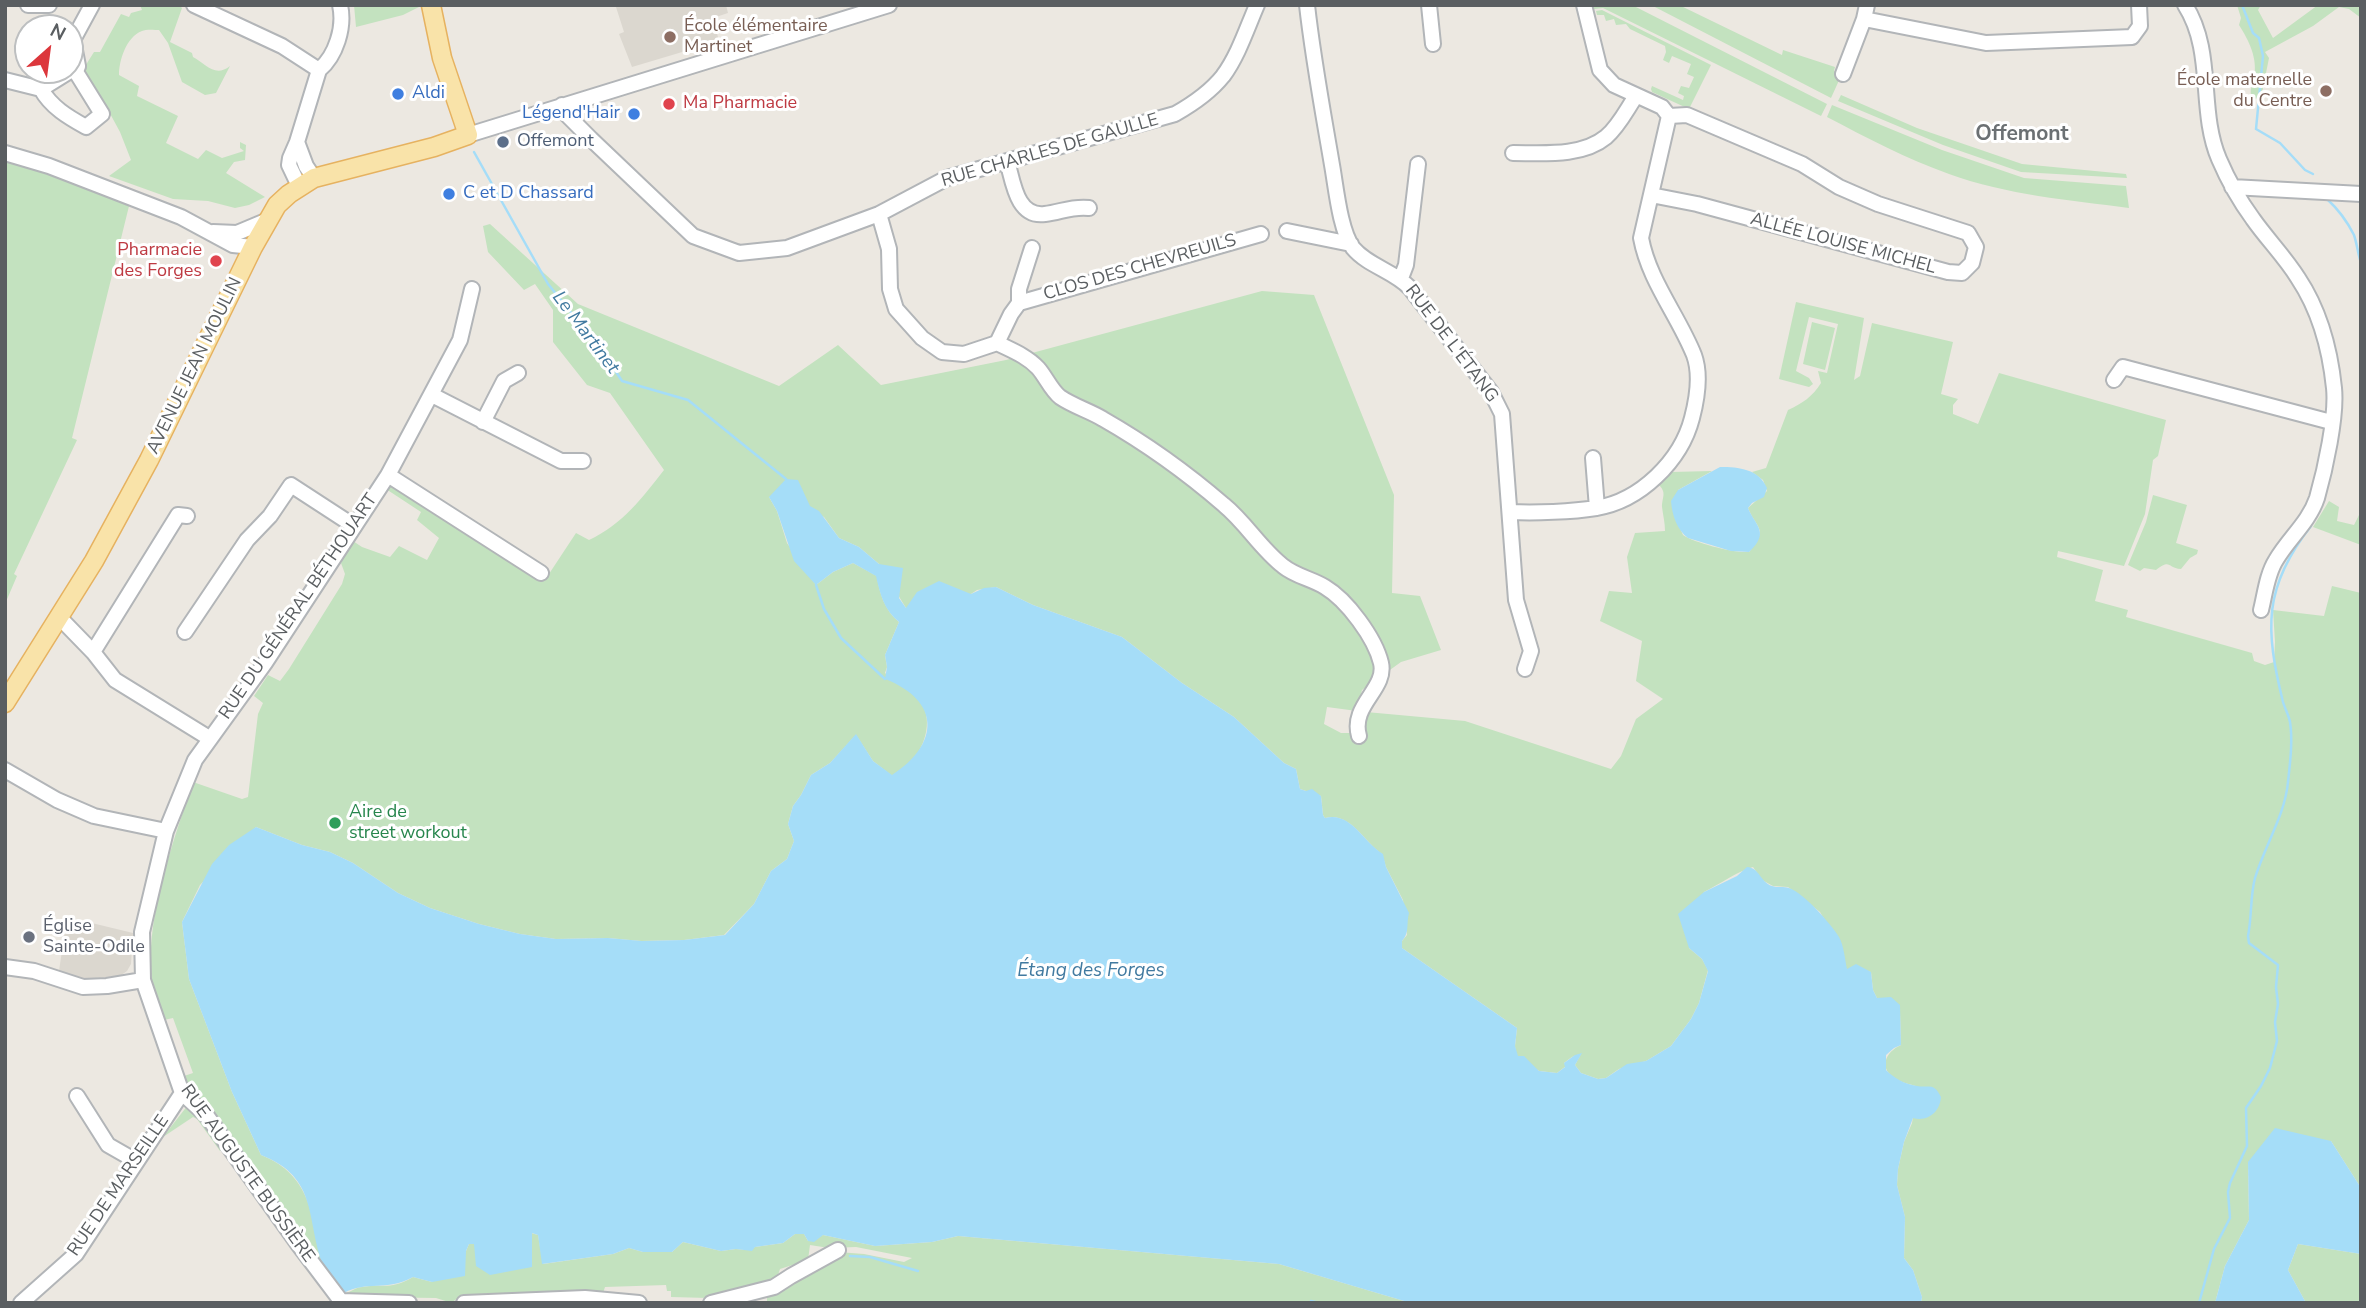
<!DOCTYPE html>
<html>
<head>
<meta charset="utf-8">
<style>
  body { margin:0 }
  #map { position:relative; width:2366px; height:1308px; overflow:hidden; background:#ece8e1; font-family:"Nunito Sans",sans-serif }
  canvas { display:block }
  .frame { position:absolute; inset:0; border:7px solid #5a5e61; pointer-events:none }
  .north { position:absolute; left:14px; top:14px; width:70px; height:70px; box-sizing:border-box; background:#fff; border:2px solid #bdbfc0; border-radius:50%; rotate:28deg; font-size:19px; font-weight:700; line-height:28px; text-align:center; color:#5a5e61 }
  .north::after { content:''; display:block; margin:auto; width:24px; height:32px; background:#dc373c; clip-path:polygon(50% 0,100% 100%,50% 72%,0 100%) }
</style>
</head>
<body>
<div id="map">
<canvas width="2366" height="1308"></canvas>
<div class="frame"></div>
<div class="north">N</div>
</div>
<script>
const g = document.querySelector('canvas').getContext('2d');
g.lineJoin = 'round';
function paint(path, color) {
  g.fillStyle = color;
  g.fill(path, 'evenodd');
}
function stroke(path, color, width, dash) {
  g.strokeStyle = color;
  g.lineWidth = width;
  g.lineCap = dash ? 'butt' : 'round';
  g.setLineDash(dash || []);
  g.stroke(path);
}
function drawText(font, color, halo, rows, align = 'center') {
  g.font = font + ' "Nunito Sans",sans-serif';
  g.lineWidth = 6;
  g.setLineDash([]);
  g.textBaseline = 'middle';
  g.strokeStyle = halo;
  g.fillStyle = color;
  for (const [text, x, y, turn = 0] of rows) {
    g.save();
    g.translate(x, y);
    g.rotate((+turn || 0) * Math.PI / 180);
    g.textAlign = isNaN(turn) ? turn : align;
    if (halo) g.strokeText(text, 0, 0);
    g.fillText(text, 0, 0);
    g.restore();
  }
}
paint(new Path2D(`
  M622,5h104l2,8 -15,5 6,23 -87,26 -13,-33 5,-2 -8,-25z
  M67,917l66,16 -2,31 -4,7 -7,5 -36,3 -25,-8z`), '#dbd7cf');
paint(new Path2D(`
  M140,5h39l3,3 -12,34 22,11 1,4c13,7 22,21 37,9l-14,27 -11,2 -23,-13 -14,-39 -9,-13c-4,0 -13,-1 -17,1 -16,6 -23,30 -23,44l20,11 -2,10 41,20 -12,27 32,16 8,-9 16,8 22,-7 -4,-3v-6l6,3 -1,15 -11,2 -8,11 39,24 -16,8 -14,3 -27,-7 -35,-2 -64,-23 22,-16 -11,-28 -13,-24 -3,-1 -22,-36 12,-19h6l21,-38 8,3 2,-4 11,-3z
  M354,5h67v1l-18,9 -47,12z
  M1593,5h39l195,99 -6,12 -218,-108 -9,1z
  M1651,5h28l103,50 1,-5 52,17 -1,4 7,3v2l-10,22z
  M2237,5h24l-3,5 15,28 45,-33h43v13l-12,-9 -10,-2 -26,19 -48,26 4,6 -8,40 -9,1c-3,-10 0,-12 2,-21 4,-20 -5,-37 -15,-53l2,-7z
  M1602,10l109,55 -22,44 -37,-17 -1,-3 1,-3 31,14 1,-4 -6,-3 3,-7 8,2 5,-11 -7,-3 4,-10 -19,-8 -3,7 -6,-3 3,-8 -1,-6 -35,-17 -4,-5 -10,1 -2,-6 -8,2 -2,-6h-7l-1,-4z
  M1841,95l76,33 105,36 104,10 1,4 -106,-6 -78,-27 -105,-44z
  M1832,105l110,45 82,28 102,8 3,22c-60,-8 -122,-13 -180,-34 -42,-15 -82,-36 -122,-57z
  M5,156l125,46 -58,236 5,2 -63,134 3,2 -12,28z
  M490,224l88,80 201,82 59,-41 43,40 125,-25 256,-69 52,4 80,200 -2,98 28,3 21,54 -40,12 -39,28 -5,21 -30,-4 -3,17 17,9h12l13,-21 99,9 146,48 10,-13 15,-37 27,-20 -27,-18 6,-40 -42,-20 9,-30 23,2 -5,-36 8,-24 30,-2c0,-8 -2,-16 -3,-24 0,-10 5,-14 -3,-22l12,-13 41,-1 -34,19 2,38 3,7c12,8 50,18 66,17 20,-24 8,-22 -1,-44l19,-17 -4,-11 -11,-8 14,-4 22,-58c15,-7 24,-13 33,-27l-3,-12 9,2 11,-49 -29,-7 -13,54 13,7 4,6 -4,3 -30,-8 17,-77 68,16 -10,62 6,-4 12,-53 81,19 -12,52 17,5 -5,6v9l25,10 21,-51 167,47 -8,36 -5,4 -8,54 -21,52 -66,-15 -1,6 46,13 -8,31 33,9 -2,7 126,36 2,8 11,4 9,-3 1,-20 -2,-32 51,6 8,-30 29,7v595l-30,-47 -83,21 1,58 -24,46 -10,37h-294l1,-6 -9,-27 -9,-12 1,-41 -8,-32 1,-16 6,-27 8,-19 6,-36c-7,-3 -16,-4 -22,-8 -18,-10 -11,-27 5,-34l-1,-32 -16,-14 -7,-1 -4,-8 -2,-18 -24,-2 -20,-46 -7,-12 -32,-25 -15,-1 -11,-6 -9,-13c-15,4 -33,17 -49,25l-15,56 13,11 6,11 -9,33 -8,16 -20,27 -25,15 -27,8 -13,9 -8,1 -17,-6 -6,-8 6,-11c-7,1 -11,4 -17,9l2,3 -9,7 -18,-2 -23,-15 -1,-10 2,-18 -115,-80v-7l5,-6 -4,-35 -17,-33 -4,-13c-17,-11 -32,-43 -57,-36l-2,-3 -2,-19 -21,-7 -4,-20 -12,-6 -50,-46 -52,-34 -60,-46 -89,-32 -37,-18 -19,3 -6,4 -65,14 -27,-44 -20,-17 -20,-9 -15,-21 -55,-20 8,14 10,32 29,42 17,-13 20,-9 24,13c2,16 8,35 22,46l-14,33 2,12 -2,6c11,9 27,17 35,28 13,17 6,42 -6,58 -6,7 -15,12 -22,17l-19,-15 -17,-26 -26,28 -19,12 -10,20 -8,11 -5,18 6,17 -7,18 -16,12 -17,33 -30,31 -40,5 -43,1 -33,-3 -52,1 -36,-5 -41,-10 -49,-16 -32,-15 -45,-30 -23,-11 -28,-7 -46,-18 -56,58 -18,37 7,57 43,113 29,63c51,20 51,63 63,111l-24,-10 -76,-108 -4,3 -23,-32 -4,-2 -30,20 32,-41 -7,-5 -4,-15 9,-3 -20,-55 -9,2c-5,-15 -12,-31 -13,-47 -4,-60 23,-134 42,-191l49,17 6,-2 10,-83 5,-11 -9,-7 14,-21 12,6 9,-12 53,-85 3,-10 -4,-11 12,-22 9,6 28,10 9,-11 28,14 12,-22 -22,-18 4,-8 -35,-23 4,-3 117,75 38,19 31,-47 13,7c34,-16 53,-42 75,-70l-54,-77 -23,-8 -34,-43v-32l-18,-26 -11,6 -36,-38 -5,-26z
  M1812,322l23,6 -10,42 -22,-6z
  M2153,495l34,10 -11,38 22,7 -1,4 -7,4 -9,11c-14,-1 -10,-11 -25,1l-12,-2 -4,3 -12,-6 18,-43z
  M2329,501l10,6 -2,14 17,4 7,-14v34l-48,-18z
  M531,1233l7,2 5,29 70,-10 16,-6 14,4h29l11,-10 38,9 15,-2 11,1 8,-3 28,-4 12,-9h9l4,7 15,-6 52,11 57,-4 26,-6 321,28 132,39 -215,-2 -1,2h-428v-9l29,-13 42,-29 26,2 40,8 8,-4 -56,-11 -27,1 -19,-3 -2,15 -28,9 -4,12 -68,17 -37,-1v-6h-4l-1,-6 -61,2 -2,6 -147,6 -4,4 -16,-5 -73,-1 -23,-3c9,0 13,-6 22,-7 22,-4 27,4 51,-10l19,5 34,-31 3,-7h5l58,23z
  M2298,1244l63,10v49h-55l-18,-33z`), '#c3e2bf');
paint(new Path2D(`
  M1720,467c19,0 39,2 47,21l-3,9 -12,6 -4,5c8,19 22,24 1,44l-18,-1 -43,-13c-11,-8 -16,-23 -17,-37l7,-11z
  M786,479l12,1 12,26 9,5 20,27 20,9 20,17 24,4 -4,30 7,10 11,-16 22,-11 32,13 13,-6 12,-1 37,18 89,32 60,46 52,34 50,46 12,6 4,20 6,2 6,-2 9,7 2,19 2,3c26,-7 38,24 58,36l3,13 23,46c-3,11 1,19 -7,28v7l115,80 -2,18 3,10h6l15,15 18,2 8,-6 -1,-4 11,-8 7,-2 -7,12 6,8 17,6 8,-1 21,-14 19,-3 25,-15 20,-27 8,-16 9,-32 -6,-12 -13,-11 -11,-34 26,-22 33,-16 10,-9c13,1 13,15 25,19 5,2 12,0 17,2 15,5 42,36 50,49 5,9 6,23 8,32l9,-5 15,8 2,18 4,8 14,-1 9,8 1,40 -7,3 -8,7v15c8,8 18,14 31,16 12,2 17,-4 24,11 -1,15 -13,25 -28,21l-9,24 -6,27 -1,16 8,32 -1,41 9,12 9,27 -1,6h-510l-132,-39 -321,-28 -26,6 -57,4 -52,-11 -9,7 -6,-1 -4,-7h-9l-12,9 -28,4 -3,4 -16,-2 -15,2 -38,-9 -11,10h-29l-14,-4 -16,6 -71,10 -4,-29 -6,-2v34l-42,8 -14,-9 -2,-22h-5l-3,7 -1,25 -33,6 -19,-5c-27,15 -46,3 -69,16 -7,-7 -16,-14 -20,-25 -19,-48 -4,-90 -63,-113l-29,-63 -43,-113 -7,-57 30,-58 17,-19 27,-18 46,18 28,7 23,11 45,30 32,15 49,16 41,10 36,5 52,-1 34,3 42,-1 41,-5 29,-31 17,-33 16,-12 7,-18 -6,-17 5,-18 8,-11 10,-20 19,-12 26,-29 17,27 19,14c48,-31 49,-74 -7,-96l2,-12 -2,-12 14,-33c-15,-12 -19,-28 -23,-46l-23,-13 -20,9 -17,13 -22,-24 -17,-50 -8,-14z
  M2275,1128l56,13 30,47v66l-63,-10 -10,26 18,33h-91l10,-37 24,-46 -1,-58z`), '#a5ddf8');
stroke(new Path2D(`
  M2242,5l11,28 6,5 4,18 -7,73 24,14 25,27 8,4
  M474,152l74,132 55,68 19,29 66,19 98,79
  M2327,199c12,11 20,22 27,36 3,9 4,19 7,28
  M816,585l8,24 17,29 44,41
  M850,1256l20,1 48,14
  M1311,1301l8,2
  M2199,1303l15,-54 16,-31 -2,-26 2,-9 17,-37 -1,-38 15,-22 9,-18 7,-27 -2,-19 3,-18 -2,-17 2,-22 -29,-22 -1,-7c4,-20 2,-39 7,-58 10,-33 30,-63 33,-96 2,-19 5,-41 2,-60 -1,-6 -5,-13 -7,-20 -18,-73 -20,-115 28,-176`), '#a5ddf8', 2.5);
const minor = new Path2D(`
  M28,5h21
  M194,5l88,41 37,24 -22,72 -7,16 -1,7 10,21
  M1307,5c6,54 16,107 25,160 4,22 8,66 21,83 15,18 41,23 57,40l81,104 11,22 14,186 15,51 -6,18
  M1429,5l4,39
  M1584,5l16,65 14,15 48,22 7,9
  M2185,5c30,47 13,105 34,154 9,21 20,41 34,60 14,20 32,38 45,59 22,33 32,71 36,110 3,28 -9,82 -17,110 -8,24 -28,40 -41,62 -9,14 -11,34 -15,50
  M1864,19l122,24 146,-6 8,-11 -1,-21
  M319,70c17,-14 26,-43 21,-65
  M1843,74l21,-55 3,-14
  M5,80l36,9 37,-23 -5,-26 19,-35
  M41,89c10,18 27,28 45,38l16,-13 -26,-42 2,-6
  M562,105l4,9 25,25 102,97 46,17 48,-5 92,-34 68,-36 228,-64c16,-9 36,-23 48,-38 15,-20 24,-48 34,-71
  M468,135l421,-130
  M297,142l9,24 8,12
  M5,153l44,13 132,51 52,28 20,2
  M1513,153c29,0 69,4 93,-16 13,-11 21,-28 30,-41
  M1007,161c6,19 9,57 38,53 16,-2 27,-8 44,-6
  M2232,187l129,7
  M1651,195l46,9 251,68 14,1 10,-10 4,-16 -8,-14 -90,-29 -39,-17 -37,-23 -115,-49 -18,1
  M879,214l10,35 1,40 6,20 26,29 20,14 22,2 33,-11c14,7 30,13 41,25 8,9 13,22 22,29 13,9 30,14 43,22 42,24 84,54 121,86 22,18 36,43 59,61 12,10 29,13 42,21 22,13 50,51 56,76 6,26 -31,42 -22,73
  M1287,231l64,13
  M213,232l24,1 31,-13
  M1401,278l5,-13 12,-101
  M1019,303v-14l13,-41
  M997,343l14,-29 8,-11 242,-69
  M2114,380l9,-13 208,55
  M432,395l129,66h22
  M483,422l21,-41 14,-8
  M1593,458l4,50
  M388,475l153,98
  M1510,512c25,1 62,0 86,-4 44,-7 85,-47 96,-90 5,-19 9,-44 2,-63 -16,-40 -45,-74 -53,-117l28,-122
  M59,617l34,35 22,28 94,58
  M185,632l62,-92 23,-24 21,-31 63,41
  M93,652l85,-137 9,1
  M5,770l52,30 37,16 72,15
  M5,967l29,4 49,16 24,-1 36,-6
  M77,1096l31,49 28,16
  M21,1303l55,-49 106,-161
  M409,1303l-68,-2 -43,-57 -91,-128 -25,-23 -39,-113 -1,-48 24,-101 29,-71 70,-97 123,-188 72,-135 12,-51
  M464,1303l121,-5 54,5
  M711,1303l63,-16 17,-11 47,-26`);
const major = new Path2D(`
  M5,703l89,-142 55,-101 104,-213 24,-42 12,-11 25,-16 120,-31 34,-12 -26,-77 -11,-53`);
stroke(minor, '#b2b5b8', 18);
stroke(major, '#e6b260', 21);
stroke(minor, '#fff', 14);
stroke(major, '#f9e3a9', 18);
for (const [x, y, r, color] of [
  [670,37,7,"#8d6e63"],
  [2326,91,7,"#8d6e63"],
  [398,94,7,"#3f7fe0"],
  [669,104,7,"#e0444e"],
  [634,114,7,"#3f7fe0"],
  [503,142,7,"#5c6f8a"],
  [449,194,7,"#3f7fe0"],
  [216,261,7,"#e0444e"],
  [335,823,7,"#2e9e5b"],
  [29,937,7,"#6b7280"]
]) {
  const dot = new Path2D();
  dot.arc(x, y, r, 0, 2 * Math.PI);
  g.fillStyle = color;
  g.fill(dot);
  stroke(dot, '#fff', 2.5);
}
drawText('18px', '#785e54', '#fff', [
  ["École élémentaire",684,27],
  ["Martinet",684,48],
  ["École maternelle",2312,81,"right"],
  ["du Centre",2312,102,"right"]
], 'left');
drawText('18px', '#366cbe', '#fff', [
  ["Aldi",412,94],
  ["Légend'Hair",620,114,"right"],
  ["C et D Chassard",463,194]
], 'left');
drawText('18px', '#be3a42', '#fff', [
  ["Ma Pharmacie",683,104],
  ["Pharmacie",202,251,"right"],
  ["des Forges",202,272,"right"]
], 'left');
drawText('18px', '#4e5e75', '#fff', [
  ["Offemont",517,142]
], 'left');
drawText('18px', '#5a5e61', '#fff', [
  ["RUE CHARLES DE GAULLE",1050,151,-16],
  ["ALLÉE LOUISE MICHEL",1843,244,15],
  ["CLOS DES CHEVREUILS",1140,268,-16],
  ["RUE DE L'ÉTANG",1451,344,53],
  ["AVENUE JEAN MOULIN",195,366,-64],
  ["RUE DU GÉNÉRAL BÉTHOUART",299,607,-56],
  ["RUE AUGUSTE BUSSIÈRE",247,1174,54],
  ["RUE DE MARSEILLE",119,1186,-56]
]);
drawText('18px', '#27864d', '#fff', [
  ["Aire de",349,813],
  ["street workout",349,834]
], 'left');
drawText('18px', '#5b616d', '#fff', [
  ["Église",43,927],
  ["Sainte-Odile",43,948]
], 'left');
drawText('italic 19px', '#417aa0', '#fff', [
  ["Le Martinet",585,333,53],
  ["Étang des Forges",1091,971]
]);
drawText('bold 21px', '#6b7073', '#fff', [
  ["Offemont",2022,135]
]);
</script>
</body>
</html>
